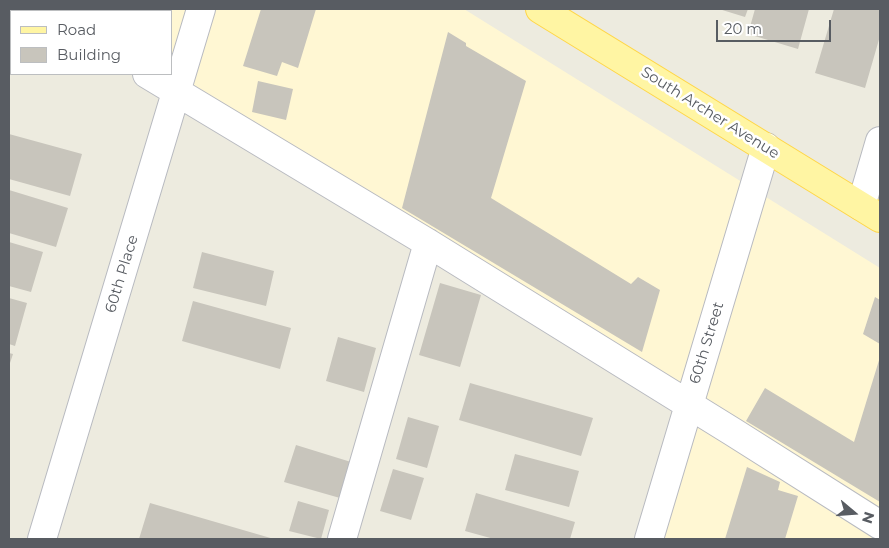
<!DOCTYPE html>
<html>
<head>
<meta charset="utf-8">
<style>
  body { margin:0 }
  #map { position:relative; width:889px; height:548px; overflow:hidden; background:#edebdf; font-family:Montserrat,sans-serif }
  canvas { display:block }
  .frame { position:absolute; inset:0; border:10px solid #585c62; pointer-events:none }
  .legend { position:absolute; left:10px; top:10px; width:162px; height:65px; box-sizing:border-box; background:#fff; border:1px solid #bcbec0; margin:0; padding:6px 9px; list-style:none; font-size:15px; color:#585c62 }
  .legend li { display:flex; align-items:center; gap:10px; height:25px }
  .legend b { width:25px; border:1px solid #bcbec0 }
  .north { position:absolute; left:829px; top:488px; width:50px; height:50px; -webkit-text-stroke:4px #fff; paint-order:stroke; rotate:108deg; font-size:14px; font-weight:700; line-height:20px; text-align:center; color:#585c62 }
  .north::after { content:''; display:block; margin:auto; width:18px; height:22px; background:#585c62; clip-path:polygon(50% 0,100% 100%,50% 72%,0 100%) }
  .scale { position:absolute; left:716px; top:20px; width:115px; height:22px; box-sizing:border-box; border:2px solid #585c62; border-top:0; padding-left:6px; font-size:15px; line-height:18px; white-space:nowrap; color:#585c62; -webkit-text-stroke:4px #fff; paint-order:stroke }
</style>
</head>
<body>
<div id="map">
<canvas width="889" height="548"></canvas>
<div class="frame"></div>
<ul class="legend">
<li><b style="height:6px;background:#fff5a3"></b>Road</li>
<li><b style="height:14px;background:#c8c5bc"></b>Building</li>
</ul>
<div class="north">N</div>
<div class="scale">20 m</div>
</div>
<script>
const g = document.querySelector('canvas').getContext('2d');
g.lineJoin = 'round';
function paint(path, color) {
  g.fillStyle = color;
  g.fill(path, 'evenodd');
}
function stroke(path, color, width, dash) {
  g.strokeStyle = color;
  g.lineWidth = width;
  g.lineCap = dash ? 'butt' : 'round';
  g.setLineDash(dash || []);
  g.stroke(path);
}
function drawText(font, color, halo, rows, align = 'center') {
  g.font = font + ' Montserrat,sans-serif';
  g.lineWidth = 5;
  g.setLineDash([]);
  g.textBaseline = 'middle';
  g.strokeStyle = halo;
  g.fillStyle = color;
  for (const [text, x, y, turn = 0] of rows) {
    g.save();
    g.translate(x, y);
    g.rotate((+turn || 0) * Math.PI / 180);
    g.textAlign = isNaN(turn) ? turn : align;
    if (halo) g.strokeText(text, 0, 0);
    g.fillText(text, 0, 0);
    g.restore();
  }
}
paint(new Path2D(`
  M50,9h414l416,259v271h-228l40,-136 -521,-329v-63h-117z`), '#fff7d3');
paint(new Path2D(`
  M261,9h55l-18,59 -16,-6 -5,14 -34,-10z
  M719,9h29l-3,8z
  M755,9h54l-11,40 -50,-15z
  M834,9h46v27l-15,52 -50,-15z
  M448,32l18,11v3l60,35 -35,117 140,86 7,-7 22,13 -18,62 -240,-144z
  M258,81l35,8 -7,31 -34,-8z
  M9,134l73,20 -12,42 -61,-17z
  M9,190l59,18 -12,39 -47,-14z
  M9,242l34,10 -12,40 -22,-6z
  M202,252l72,19 -8,35 -73,-18z
  M440,283l41,12 -21,72 -41,-12z
  M875,297l5,3v44l-17,-10z
  M9,298l18,5 -12,43 -6,-2z
  M193,301l98,27 -11,41 -98,-28z
  M338,337l38,11 -12,44 -38,-11z
  M9,353l4,1 -4,12z
  M880,357v145l-134,-81 19,-33 89,54z
  M470,383l123,35 -12,38 -122,-36z
  M408,417l31,9 -12,42 -31,-9z
  M296,445l55,17 -11,36 -56,-16z
  M515,454l64,17 -10,36 -64,-17z
  M747,467l33,15 -2,8 20,6 -13,43h-60z
  M393,469l31,9 -13,42 -31,-9z
  M476,493l99,29 -5,17h-76l-29,-8z
  M298,501l31,9 -8,29 -32,-8z
  M150,503l124,36h-135z`), '#c8c5bc');
const minor = new Path2D(`
  M44,9l4,2
  M68,11l1,-2
  M147,74l281,169 305,189 147,93
  M861,206l19,-65
  M42,539l159,-530
  M342,539l86,-296
  M649,539l117,-392`);
const major = new Path2D(`
  M540,9l340,209`);
stroke(minor, '#b8bac0', 30);
stroke(major, '#ffd647', 30);
stroke(minor, '#fff', 28);
stroke(major, '#fff5a3', 28);
drawText('15px', '#585c62', '#fff', [
  ["South Archer Avenue",710,113,32],
  ["60th Place",122,274,-73],
  ["60th Street",707,343,-73]
]);
</script>
</body>
</html>
